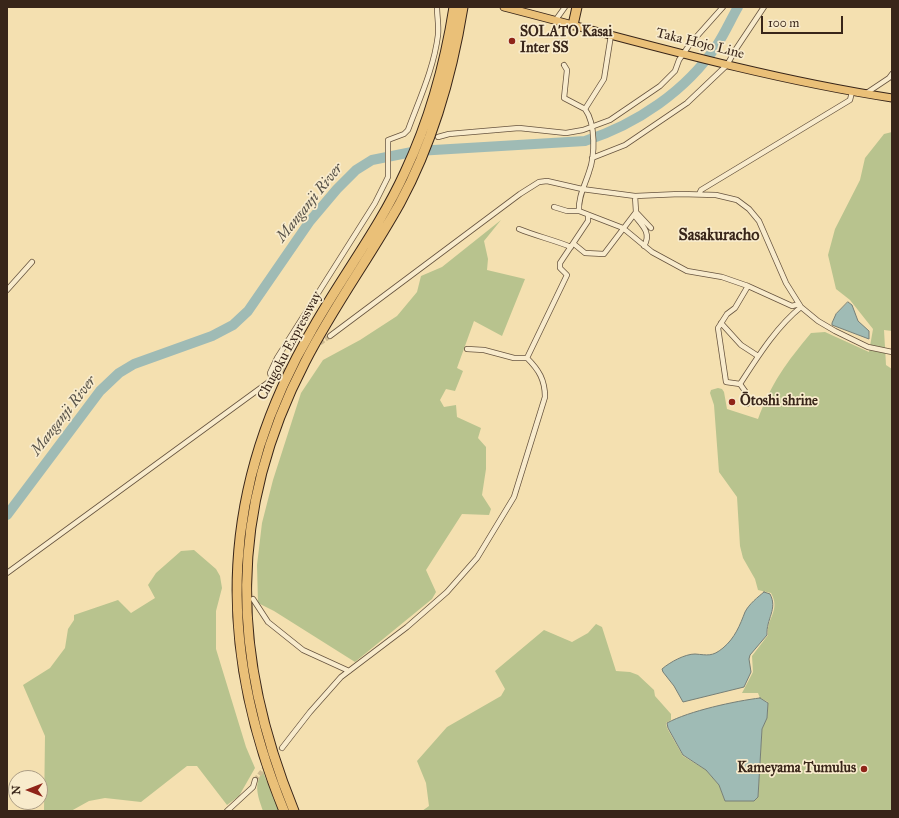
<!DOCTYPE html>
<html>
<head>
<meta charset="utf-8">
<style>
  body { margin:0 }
  #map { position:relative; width:899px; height:818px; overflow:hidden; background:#f4e0b0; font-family:"IM FELL Great Primer",serif }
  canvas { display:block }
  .frame { position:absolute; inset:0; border:8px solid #382519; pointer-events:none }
  .north { position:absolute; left:8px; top:770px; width:40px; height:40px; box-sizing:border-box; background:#f8ebcc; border:1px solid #ab9c84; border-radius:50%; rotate:270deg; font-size:11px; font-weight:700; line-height:16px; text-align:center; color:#382519 }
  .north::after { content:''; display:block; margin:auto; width:14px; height:18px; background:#8f2418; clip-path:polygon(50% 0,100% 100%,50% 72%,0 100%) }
  .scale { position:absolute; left:761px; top:16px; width:82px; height:18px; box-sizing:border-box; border:2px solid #382519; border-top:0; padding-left:5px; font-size:12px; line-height:14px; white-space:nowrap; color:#382519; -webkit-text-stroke:3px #f8ebcc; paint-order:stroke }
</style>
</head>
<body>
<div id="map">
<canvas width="899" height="818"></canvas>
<div class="frame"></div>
<div class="north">N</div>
<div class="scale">100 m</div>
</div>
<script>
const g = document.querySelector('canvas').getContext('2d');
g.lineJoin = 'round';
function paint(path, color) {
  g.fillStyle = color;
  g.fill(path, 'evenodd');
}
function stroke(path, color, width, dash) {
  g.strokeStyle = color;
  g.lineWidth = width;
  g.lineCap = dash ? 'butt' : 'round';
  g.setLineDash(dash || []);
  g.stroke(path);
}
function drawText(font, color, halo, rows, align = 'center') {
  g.font = font + ' "IM FELL Great Primer",serif';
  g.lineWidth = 3.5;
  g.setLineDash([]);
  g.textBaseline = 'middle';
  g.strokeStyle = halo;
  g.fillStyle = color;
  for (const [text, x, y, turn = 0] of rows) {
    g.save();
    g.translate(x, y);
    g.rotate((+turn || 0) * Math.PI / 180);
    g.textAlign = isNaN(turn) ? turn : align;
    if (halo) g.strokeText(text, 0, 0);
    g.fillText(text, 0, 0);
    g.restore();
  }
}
paint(new Path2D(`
  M892,132v199l-8,-1 2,35 6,4v442h-470l7,-5 -3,-23 -9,-22 30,-34 54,-31 4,-7 -10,-18 49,-41 28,12 16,-9 8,-9 6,3 14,44 14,1 8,3 16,15 1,6 16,18v6l-5,3 1,5 16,28 23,14 13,15 6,16h29l4,-4 4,-68 5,-12 1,-15 -8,-4 -2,-5h-16l11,-21 -1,-16 16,-21c-2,-17 13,-24 3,-42l-13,-3 -3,-11 -12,-21 -3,-12 -3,-49 -18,-25 -5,-67 -4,-12 1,-3 7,-2 4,1 2,3 3,17 31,10c14,-37 28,-56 53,-86l14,-1 44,20 4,-23 -23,-29 -14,-11 -8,-34 7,-26 25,-49 5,-22 19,-24z
  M501,220l-17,21 4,18 -1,11 38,9 -23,57 -28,-15 -17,47 6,3 -8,20 -9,-2 -6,11 4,7 12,-2 1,12 24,11 -3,10 8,9v22l-4,26 9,14 -2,6 -27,-1 -36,56 10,22 -4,7 -77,63 -81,-51 -16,-8 -1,-38 5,-42 11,-43 28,-87 22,-33 37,-20 37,-24 20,-24 4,-16 21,-9z
  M194,550l22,19 4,7 2,12 -6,23v38l30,98 9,21 -16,28 -12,9 -30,-39h-10l-46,36 -36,-4 -16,3 -18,10h-27l1,-75 -22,-51 27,-17 15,-20 3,-19 6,-9v-5l44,-15 13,13 24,-15 -7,-13 8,-12 25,-22z
  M263,771l2,6 14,34h-16c-5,-15 -10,-26 0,-40z`), '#b8c38e');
const water = new Path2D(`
  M848,302l4,3 6,16 11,10v8l-37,-14v-2l4,-9z
  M764,592l6,2c8,15 -4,25 -3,41l-17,20 -1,4 2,13 -7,15 -61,15 -9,-16 -11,-14 -1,-3c8,-7 23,-15 33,-15 13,1 17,3 28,-6 12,-10 17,-23 22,-36 4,-8 13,-15 19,-20z
  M760,698l8,5 -1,15 -5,11 -4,68 -4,4h-29l-6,-16 -13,-15 -23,-15 -15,-27 -1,-5c22,-12 68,-22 93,-25z`);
paint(water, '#9fbbb5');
stroke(water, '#767f77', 1);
stroke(new Path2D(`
  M7,515l93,-124 19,-18 15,-9 78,-28 21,-11 15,-14 62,-90 27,-32 19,-19 16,-10 45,-9 168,-10c52,-17 101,-50 132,-96 8,-12 14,-26 21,-38`), '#9fbbb5', 10);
stroke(new Path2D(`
  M315,347l15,-11
  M277,376l13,-10
  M255,780l13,-16`), '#cebb92', 4.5, [4.5, 2]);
const street = new Path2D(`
  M555,21l10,-14
  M564,65l3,5 -3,28 21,11c11,15 10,47 4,63 -4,13 -11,25 -10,39l44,17 29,24 35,19 35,6 26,9 44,20 7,-2
  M865,94l24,-16 3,-4
  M585,109l19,-30 7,-44
  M438,137l11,-3 70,-6 47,5 17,-3 27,-10 50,-34 15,-15 4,-11 11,-16 33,-37
  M592,158l33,-13 62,-42 40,-38 9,-16 28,-42
  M699,194l2,-4 149,-90 2,-8
  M554,207l13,4h12
  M636,212l15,16
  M634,215c8,10 18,18 10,31
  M519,229c17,7 35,11 52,18
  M574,244l11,9 19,1 32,-42 -1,-16
  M748,286l-13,22 -8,6 -9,14 8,54 14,2c17,-26 36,-57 61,-77
  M7,290l25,-28
  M721,323l20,22 17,11
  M330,336l190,-142 19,-12 8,-1 35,8 53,7 45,-2 36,1 21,5 12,9 10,12 27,62 15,24 17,14 17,10 33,16 24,5
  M527,358l40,-83 -7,-7v-5l28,-42v-5
  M272,379l-2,-6 7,-15 98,-155 13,-26v-37l16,-6 4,-4c11,-30 26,-62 30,-95 1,-9 -1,-19 -1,-28
  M740,384l5,7 2,13
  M7,573l270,-197
  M253,599l15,23 35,28 46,21
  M282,748l28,-36 31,-35 66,-50 40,-35 30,-34 37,-61 31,-100c0,-17 -6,-27 -18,-39h-13l-30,-8 -17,-1
  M227,811l26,-24 2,-7`);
const primary = new Path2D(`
  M504,7c128,33 257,71 388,91`);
const highway = new Path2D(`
  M573,25l4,-18
  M284,811c-69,-169 -64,-325 29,-483 30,-53 67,-101 92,-156 25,-53 40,-108 49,-165
  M294,811c-63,-154 -67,-299 11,-449 28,-55 65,-105 95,-159 33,-61 52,-128 63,-196`);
stroke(street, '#67543f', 6);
stroke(primary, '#382519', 9);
stroke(highway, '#382519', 11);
stroke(street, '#f8ebcc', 4.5);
stroke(primary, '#eac078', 7);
stroke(highway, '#eac078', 9);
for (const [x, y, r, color] of [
  [512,41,4,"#8f2418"],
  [732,402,4,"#8f2418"],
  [864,769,4,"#8f2418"]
]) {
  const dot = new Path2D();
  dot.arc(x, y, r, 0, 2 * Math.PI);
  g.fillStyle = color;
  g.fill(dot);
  stroke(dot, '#f8ebcc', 1.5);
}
drawText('bold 14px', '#382519', '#f8ebcc', [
  ["SOLATO Kasai",520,33],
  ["Inter SS",520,49],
  ["Ōtoshi shrine",740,402],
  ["Kameyama Tumulus",856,769,"right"]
], 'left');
drawText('14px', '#382519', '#f8ebcc', [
  ["Taka Hojo Line",700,44,14],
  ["Chugoku Expressway",290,346,-62]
]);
drawText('italic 15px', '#575248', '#f8ebcc', [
  ["Manganji River",310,203,-51],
  ["Manganji River",64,416,-52]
]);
drawText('bold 16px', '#382519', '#f8ebcc', [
  ["Sasakuracho",719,236]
]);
</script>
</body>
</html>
